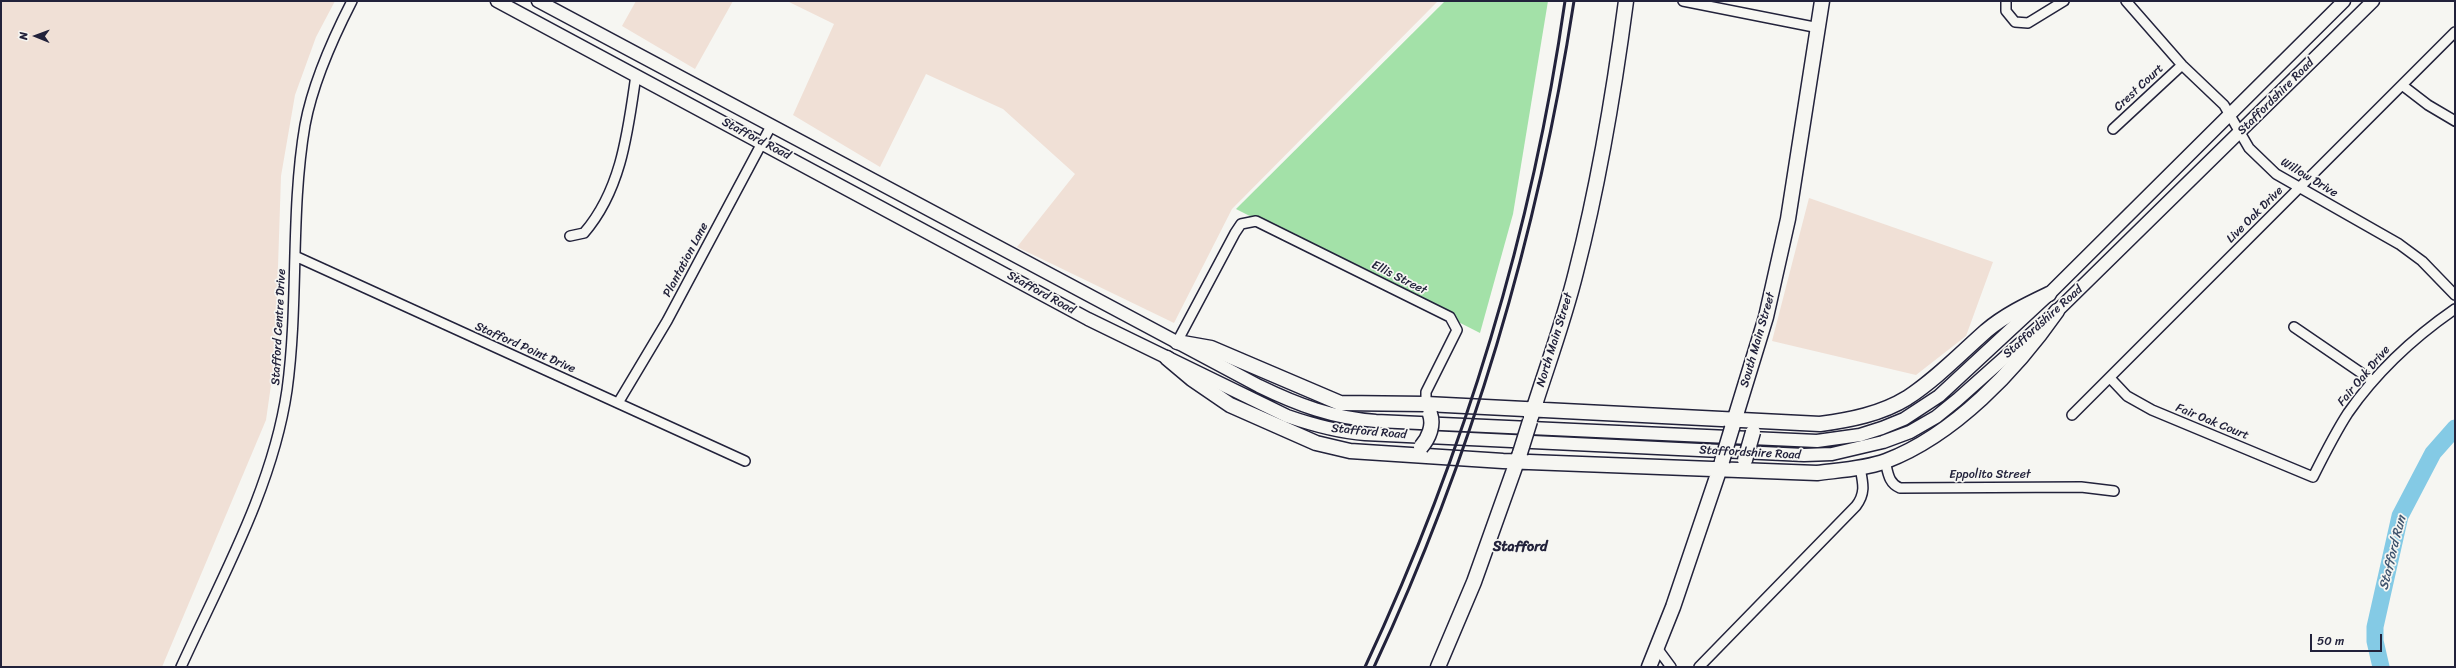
<!DOCTYPE html>
<html>
<head>
<meta charset="utf-8">
<style>
  body { margin:0 }
  #map { position:relative; width:2456px; height:668px; overflow:hidden; background:#f6f6f2; font-family:Sriracha,sans-serif }
  canvas { display:block }
  .frame { position:absolute; inset:0; border:2px solid #22223b; pointer-events:none }
  .north { position:absolute; left:16px; top:16px; width:40px; height:40px; -webkit-text-stroke:3px #f6f6f2; paint-order:stroke; rotate:271deg; font-size:11px; font-weight:700; line-height:16px; text-align:center; color:#22223b }
  .north::after { content:''; display:block; margin:auto; width:14px; height:18px; background:#22223b; clip-path:polygon(50% 0,100% 100%,50% 72%,0 100%) }
  .scale { position:absolute; left:2310px; top:634px; width:72px; height:18px; box-sizing:border-box; border:2px solid #22223b; border-top:0; padding-left:5px; font-size:12px; line-height:14px; white-space:nowrap; color:#22223b; -webkit-text-stroke:3px #f6f6f2; paint-order:stroke }
</style>
</head>
<body>
<div id="map">
<canvas width="2456" height="668"></canvas>
<div class="frame"></div>
<div class="north">N</div>
<div class="scale">50 m</div>
</div>
<script>
const g = document.querySelector('canvas').getContext('2d');
g.lineJoin = 'round';
function paint(path, color) {
  g.fillStyle = color;
  g.fill(path, 'evenodd');
}
function stroke(path, color, width, dash) {
  g.strokeStyle = color;
  g.lineWidth = width;
  g.lineCap = dash ? 'butt' : 'round';
  g.setLineDash(dash || []);
  g.stroke(path);
}
function drawText(font, color, halo, rows, align = 'center') {
  g.font = font + ' Sriracha,sans-serif';
  g.lineWidth = 3.5;
  g.setLineDash([]);
  g.textBaseline = 'middle';
  g.strokeStyle = halo;
  g.fillStyle = color;
  for (const [text, x, y, turn = 0] of rows) {
    g.save();
    g.translate(x, y);
    g.rotate((+turn || 0) * Math.PI / 180);
    g.textAlign = isNaN(turn) ? turn : align;
    if (halo) g.strokeText(text, 0, 0);
    g.fillText(text, 0, 0);
    g.restore();
  }
}
paint(new Path2D(`
  M1,1h334l-19,36 -21,58 -14,81 -6,181 -9,63 -104,247h-161z
  M636,1h97l-38,68 -73,-43z
  M787,1h651l-206,208 -58,114 -157,-76 58,-73 -72,-65 -77,-35 -46,93 -87,-52 41,-91z
  M1809,198l184,64 -27,74 -50,39 -144,-34z`), '#f0e0d6');
paint(new Path2D(`
  M1445,1h103l-35,213 -33,119 -244,-124z`), '#a3e1a8');
stroke(new Path2D(`
  M2381,667l-6,-26v-14l25,-111 33,-63 22,-25`), '#84cae5', 17);
const minor = new Path2D(`
  M1683,1l136,27
  M2006,1v10l9,11 13,1 36,-22
  M2126,1l56,64 42,40 25,43 27,26 123,70 23,17 33,34
  M2402,85l26,20 27,16
  M2113,129l69,-64
  M570,236l14,-3c38,-44 44,-103 52,-158
  M295,256l450,205
  M2294,327l79,54
  M1177,342l58,-109 6,-9 15,-3 194,96 7,13 -31,62v12
  M2110,378l17,18 25,14 161,67c11,-22 22,-44 35,-64 30,-43 65,-75 107,-104
  M618,403l49,-82 104,-195
  M2072,415l383,-383
  M1885,461c3,11 3,22 15,27l181,-1 33,4
  M1657,648l14,19
  M181,667c40,-88 92,-180 106,-277 12,-88 3,-177 18,-265 8,-43 27,-85 47,-124
  M1699,667l157,-161c10,-13 7,-23 4,-38`);
const major = new Path2D(`
  M497,1l591,318 199,97c26,9 50,16 78,18l439,21 28,-1 51,-12 27,-10 26,-15 21,-17 100,-89 316,-310
  M538,1l721,385c39,19 74,32 117,35l441,20 43,-6 22,-7 22,-9 35,-23 110,-102 295,-293`);
const highway = new Path2D(`
  M1177,342l34,6 129,55 86,1 394,20c30,-4 61,-10 87,-26 29,-19 53,-44 79,-67 19,-16 40,-26 63,-37
  M1167,358l25,21 38,26 86,38 34,8 153,10 314,12c23,-3 47,-4 69,-12 68,-26 130,-91 171,-150
  M1531,417c15,-48 33,-96 45,-145 23,-89 38,-180 50,-271
  M1732,428l34,-111 22,-98 34,-218
  M1438,667l36,-85 46,-129
  M1649,667l24,-60 49,-145`);
stroke(minor, '#22223b', 12);
stroke(major, '#22223b', 15);
stroke(highway, '#22223b', 17);
stroke(minor, '#f6f6f2', 9);
stroke(major, '#f6f6f2', 12);
stroke(highway, '#f6f6f2', 14);
stroke(new Path2D(`
  M1365,667c99,-212 167,-435 200,-666
  M1374,667c100,-214 164,-433 200,-666`), '#22223b', 3);
const highwayBridge = new Path2D(`
  M1421,447c8,-9 13,-22 9,-33
  M1520,453l10,-32
  M1745,460l8,-28
  M1722,461l10,-33`);
stroke(highwayBridge, '#22223b', 17, []);
stroke(highwayBridge, '#f6f6f2', 14);
drawText('12px', '#22223b', '#f6f6f2', [
  ["Crest Court",2139,88,-43],
  ["Staffordshire Road",2276,97,-45],
  ["Stafford Road",756,139,28],
  ["Willow Drive",2309,178,31],
  ["Live Oak Drive",2255,215,-45],
  ["Plantation Lane",686,260,-62],
  ["Ellis Street",1399,278,27],
  ["Stafford Road",1041,293,29],
  ["Staffordshire Road",2043,322,-42],
  ["Stafford Centre Drive",279,327,-87],
  ["North Main Street",1555,340,-73],
  ["South Main Street",1758,340,-74],
  ["Stafford Point Drive",525,348,24],
  ["Fair Oak Drive",2364,376,-50],
  ["Fair Oak Court",2212,422,22],
  ["Stafford Road",1369,432,5],
  ["Staffordshire Road",1750,453,3],
  ["Eppolito Street",1990,475]
]);
drawText('italic 13px', '#3f546e', '#f6f6f2', [
  ["Stafford Run",2393,553,-76]
]);
drawText('bold 14px', '#22223b', '#f6f6f2', [
  ["Stafford",1520,547]
]);
</script>
</body>
</html>
